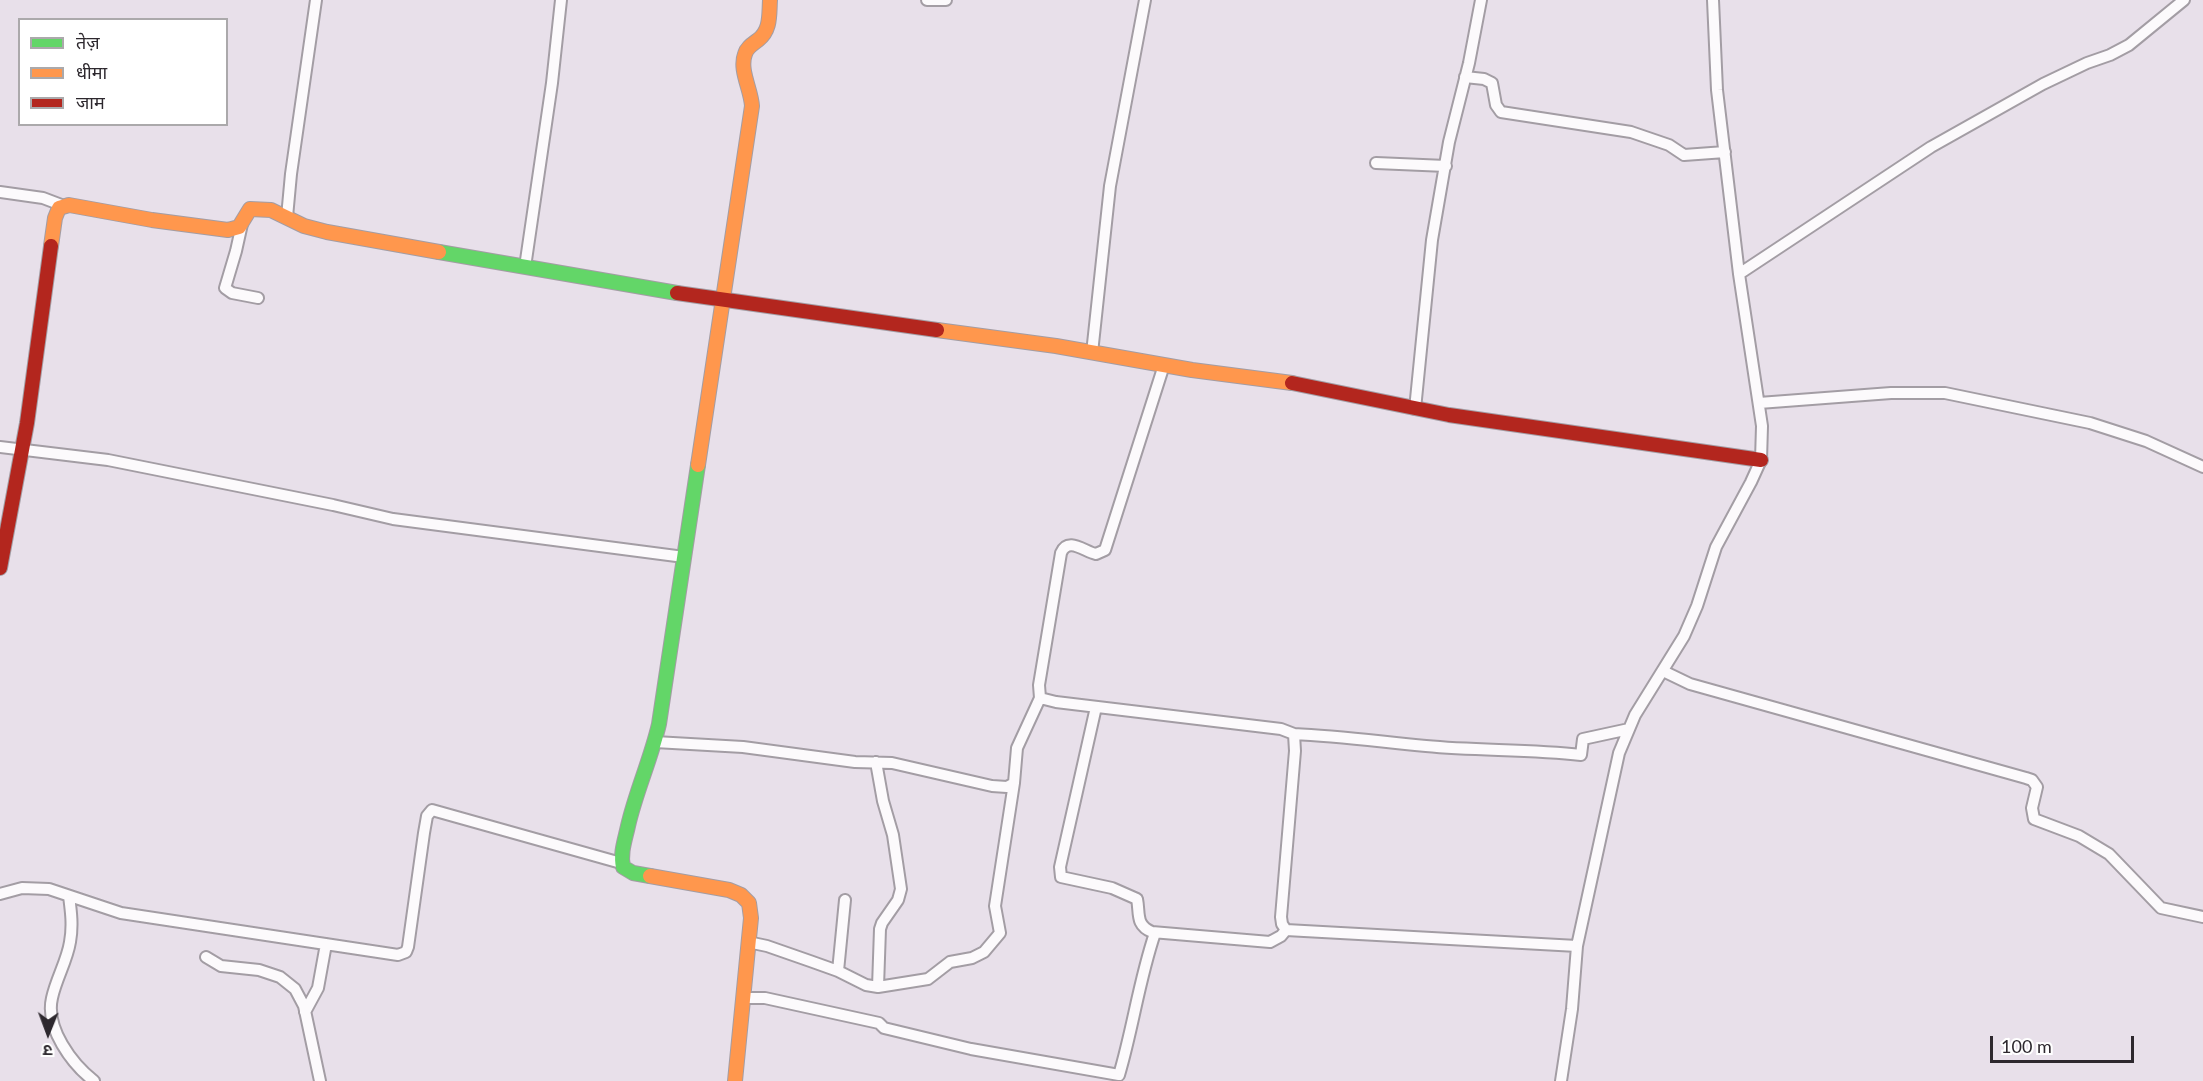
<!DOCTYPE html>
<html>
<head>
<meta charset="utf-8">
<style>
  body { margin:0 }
  #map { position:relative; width:2203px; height:1081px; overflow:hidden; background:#e8e0ea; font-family:Lato,"Noto Sans Devanagari",sans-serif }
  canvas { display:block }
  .legend { position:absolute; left:18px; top:18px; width:210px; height:108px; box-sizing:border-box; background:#fff; border:2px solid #aba9ab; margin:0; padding:8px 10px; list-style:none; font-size:18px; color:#2d282e }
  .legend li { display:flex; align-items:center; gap:12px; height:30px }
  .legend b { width:30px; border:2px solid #aba9ab }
  .north { position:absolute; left:18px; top:1003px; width:60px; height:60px; -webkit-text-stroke:4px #fff; paint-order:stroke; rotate:181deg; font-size:16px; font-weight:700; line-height:24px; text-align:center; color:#2d282e }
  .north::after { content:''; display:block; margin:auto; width:21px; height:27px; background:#2d282e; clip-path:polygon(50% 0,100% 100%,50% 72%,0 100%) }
  .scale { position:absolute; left:1990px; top:1036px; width:144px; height:27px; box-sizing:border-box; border:3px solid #2d282e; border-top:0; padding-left:8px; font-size:18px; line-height:21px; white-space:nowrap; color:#2d282e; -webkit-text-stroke:4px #fff; paint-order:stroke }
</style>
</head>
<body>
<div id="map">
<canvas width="2203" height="1081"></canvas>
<ul class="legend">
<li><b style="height:8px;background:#63d668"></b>तेज़</li>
<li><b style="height:8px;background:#ff974d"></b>धीमा</li>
<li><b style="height:8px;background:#b3261e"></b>जाम</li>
</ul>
<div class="north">उ</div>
<div class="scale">100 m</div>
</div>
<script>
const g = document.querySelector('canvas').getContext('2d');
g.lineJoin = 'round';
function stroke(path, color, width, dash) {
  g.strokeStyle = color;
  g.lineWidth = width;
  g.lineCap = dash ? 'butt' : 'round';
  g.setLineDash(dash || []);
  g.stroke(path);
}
const street = new Path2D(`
  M927,0h19
  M1465,77l19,2 8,4 4,22 5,7 130,20 38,13 15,10 41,-3
  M1376,163l70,3
  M0,192l43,6 21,8
  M287,217l4,-43 25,-174
  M242,224l-6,27 -11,37 7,5 26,5
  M525,267l27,-184 9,-83
  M1739,274l192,-127 112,-63 44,-21 23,-8 19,-10 55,-45
  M1092,353l18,-167 35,-186
  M1164,365l-59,185 -9,4c-11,-2 -28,-18 -35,-1l-22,132 1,13 16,4 225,27 13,5 1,17 -14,166 1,7 4,6 291,16
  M1759,403l132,-10h54l145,30 56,18 57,26
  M1415,409l17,-169 17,-98 20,-79 12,-63
  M0,447l108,13 225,45 60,14 291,38
  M1663,671l27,13 336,94 6,2 5,7 -5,21 2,11 45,17 30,18 52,54 42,9
  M1096,707l-36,160 1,10 51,11 25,11c3,14 -2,26 15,33l118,10 11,-6 5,-6
  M1294,734c45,2 88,8 132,12 52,5 104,3 155,9l2,-16 46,-10
  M655,742l88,5 112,15 37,1 100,23 15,1 7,-4 3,-35 23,-50
  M876,762l7,39 10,34 8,54 -3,11 -16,23 -2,6 -2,58
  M0,894l22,-6 27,1 72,24 277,42 8,-3 2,-5 16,-114 3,-17 5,-6 189,53
  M69,896c2,15 4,30 1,46 -3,19 -14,37 -18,56 -7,30 20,66 42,83
  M748,942l19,4 43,15 28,10 28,14 12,2 50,-8 22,-17 22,-4 12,-6 16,-19 -5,-27 19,-123
  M206,957l15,9 38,4 21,7 15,12 9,17 16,75
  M838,971l7,-71
  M743,998h22l114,25 5,5 87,21 148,26c14,-47 20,-95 36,-142
  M305,1012l13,-24 8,-44
  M1561,1081l11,-72 5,-63 42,-193 16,-38 49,-79 13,-30 19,-59 35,-65 10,-22 1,-34 -23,-152 -22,-184 -4,-90`);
const fast = new Path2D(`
  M439,252l238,41
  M650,876l-17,-3 -10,-6c-3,-14 2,-27 5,-41 8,-35 23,-67 31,-102l39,-259`);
const slow = new Path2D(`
  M51,246l4,-28 4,-10 10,-3 83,15 76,10 11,-3 11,-18 21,1 33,16 23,6 112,20
  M937,330l119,16 136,24 100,13
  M698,465l54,-359c-1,-17 -13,-36 -7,-52 2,-7 8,-10 13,-14 13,-10 11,-25 12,-40
  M650,876l79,14 12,5 8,8 2,15 -16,163`);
const jam = new Path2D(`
  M677,293l260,37
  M1292,383l157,32 312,45
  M0,568l27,-145 24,-177`);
stroke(street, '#a39da4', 14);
stroke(fast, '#a39da4', 16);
stroke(slow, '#a39da4', 16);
stroke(jam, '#a39da4', 16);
stroke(street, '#fcfafc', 10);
stroke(fast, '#63d668', 14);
stroke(slow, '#ff974d', 14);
stroke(jam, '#b3261e', 14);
</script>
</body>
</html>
